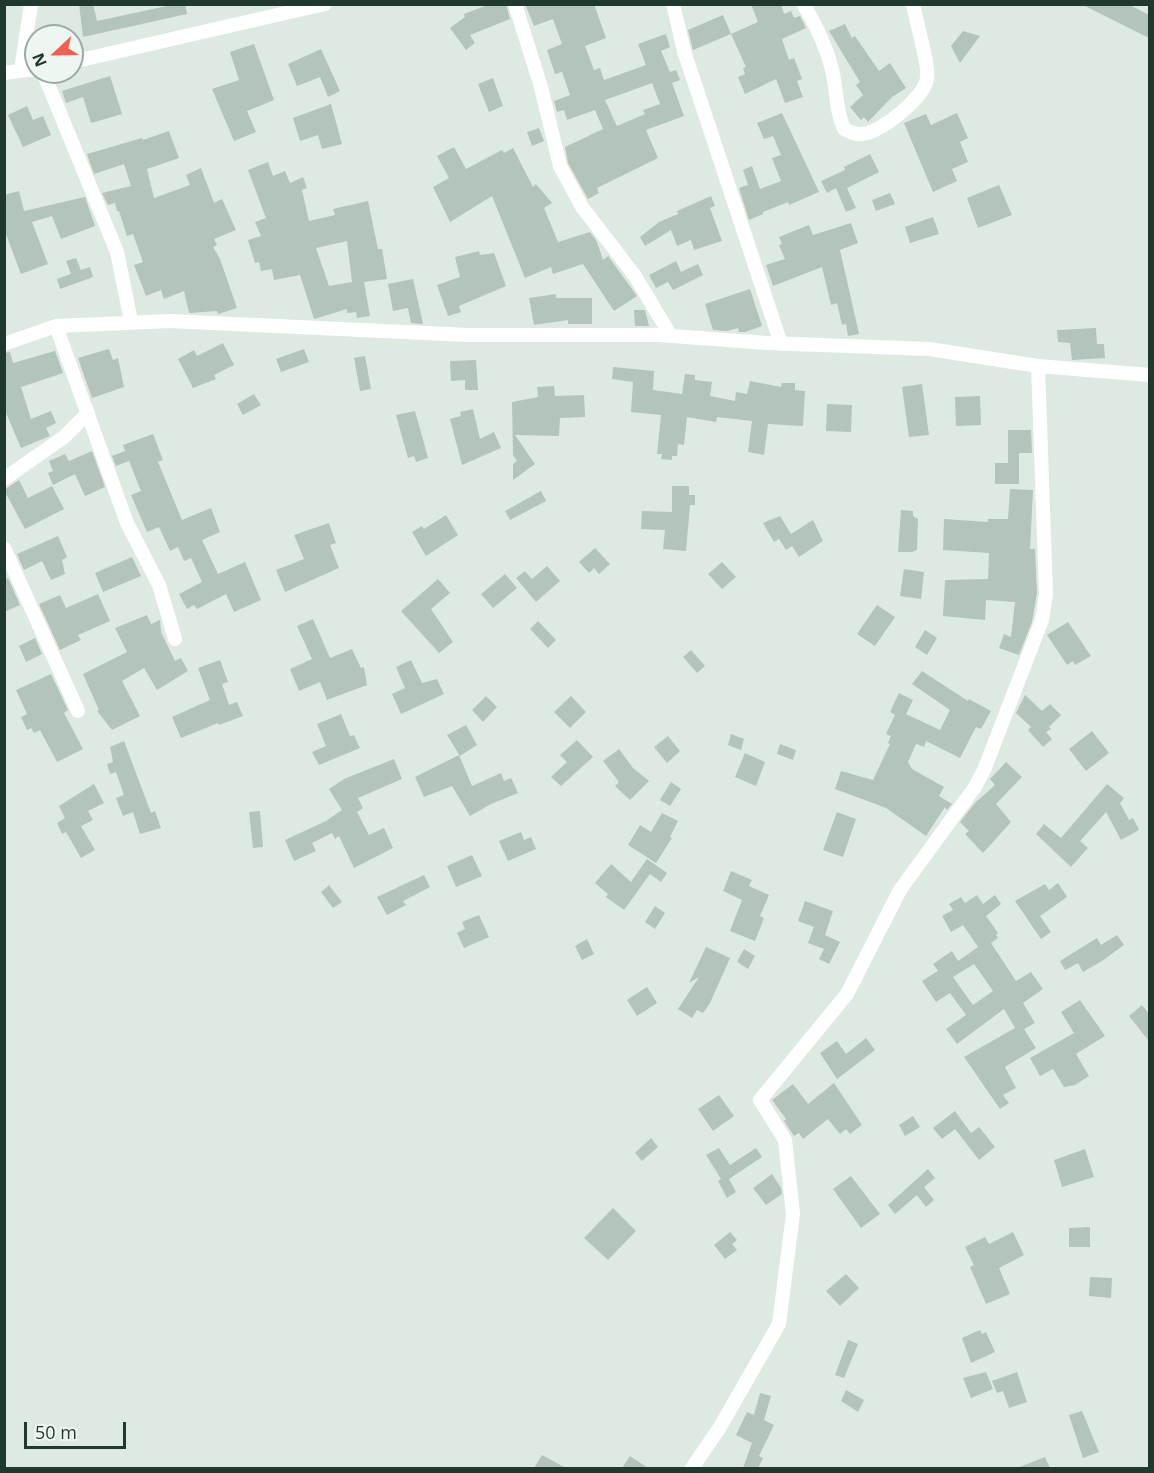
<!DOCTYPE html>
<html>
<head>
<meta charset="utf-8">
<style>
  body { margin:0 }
  #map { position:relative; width:1154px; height:1473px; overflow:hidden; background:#ddeae2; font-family:"Open Sans",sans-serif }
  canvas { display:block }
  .frame { position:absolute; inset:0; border:6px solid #1f392e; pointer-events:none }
  .north { position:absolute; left:24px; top:24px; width:60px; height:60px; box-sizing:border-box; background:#eef6f1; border:2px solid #9baaa3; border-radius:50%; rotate:248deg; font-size:16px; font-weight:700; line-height:24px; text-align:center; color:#1f392e }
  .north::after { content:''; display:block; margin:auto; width:21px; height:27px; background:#f55f50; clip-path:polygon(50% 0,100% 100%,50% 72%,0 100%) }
  .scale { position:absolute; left:24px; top:1422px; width:102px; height:27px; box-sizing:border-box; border:3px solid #1f392e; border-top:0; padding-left:8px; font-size:18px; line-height:21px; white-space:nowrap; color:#1f392e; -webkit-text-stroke:4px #eef6f1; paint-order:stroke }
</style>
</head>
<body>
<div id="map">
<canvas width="1154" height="1473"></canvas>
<div class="frame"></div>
<div class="north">N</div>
<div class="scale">50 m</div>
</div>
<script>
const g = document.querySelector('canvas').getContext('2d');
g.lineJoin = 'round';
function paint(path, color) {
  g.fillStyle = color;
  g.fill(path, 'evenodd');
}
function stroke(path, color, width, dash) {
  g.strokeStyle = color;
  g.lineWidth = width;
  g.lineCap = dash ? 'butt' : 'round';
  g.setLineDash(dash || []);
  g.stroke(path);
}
paint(new Path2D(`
  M79,4h14l4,17 79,-17h9l2,10 -104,23z
  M490,4h16l4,15 -40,16 5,8 -9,7 -16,-22 15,-11 -1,-3z
  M525,4h69l12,34 -21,8 9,24 6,-2 4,12 42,-15 -8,-21 28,-10 4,13 -9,4 9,21 6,-2 4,10 -8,3 12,33 -38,14 12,28 -61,30 2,5 -11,6 -20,-36 -3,-16 38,-18 -8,-19 -28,10 -3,-10 -7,2 -3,-11 16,-6 -8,-23 -7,2 -8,-24 15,-6 -9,-25 -19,7zM652,83l8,21 -17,6 2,4 -28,12 -12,-26z
  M751,4h30l3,10 7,-3 3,7 6,-2 6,12 -24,11 7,21 5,-2 8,21 -5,2 6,16 -18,6 -9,-24 -31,15 -7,-17 7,-3 -2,-6 3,-1 -15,-33 27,-12z
  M1081,4h47l21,11v23z
  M723,15l8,19 -38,16 -5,-20z
  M845,24l7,14 3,-2 24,35 11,-8 16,25 -14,9 -24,25 -4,-5 -3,3 -11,-13 13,-12 -7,-10 4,-3 -31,-51z
  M963,31l17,5 -20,27 -9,-17z
  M254,44l20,56 -27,11 9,21 -22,9 -22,-52 27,-9 -9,-28z
  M321,49l19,42 -12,6 -8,-20 -23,9 -9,-22z
  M110,76l12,38 -31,9 -8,-26 -17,6 -4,-12z
  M493,78l10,28 -14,6 -11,-28z
  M331,104l11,40 -20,5 -4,-14 -18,6 -7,-23z
  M27,106l6,14 10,-4 8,19 -28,12 -15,-32z
  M782,113l37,79 -30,13 -1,-3 -25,10v2l-14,6 -10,-32 9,-3 -5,-15 9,-4 8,23 21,-8 -9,-23 9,-3 -8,-19 -9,3 -7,-16z
  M957,113l11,25 -8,4 8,20 -16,7 5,12 -24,11 -29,-69 22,-9 5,11z
  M539,128l5,13 -12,5 -5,-14z
  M169,131l10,27 -32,11 7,29 36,-13 -4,-10 15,-7 13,35 8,-4 14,31 -22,9 3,6 -4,2 7,12 17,49 -19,6 -1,-3 -28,2 -5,-22 -20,8 -3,-9 -15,6 -12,-31 9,-3 -10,-28 -6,2 -8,-25h-2l-2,-8 -7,2 -6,-12 29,-7 -7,-22 -30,10 -7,-20 55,-16 1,2z
  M454,147l12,22 36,-19 2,3 9,-5 20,39 3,-3 16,19 -8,5 14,34 32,-10 7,10 6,18 5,-4 29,40 -23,15 -31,-47 -30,10 -2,-7 -26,11 -33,-82 -42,26 -17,-35 16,-9 -12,-22z
  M870,154l9,18 -32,16 9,20 -10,4 -10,-24 -9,5 -6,-12 24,-11 -1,-3z
  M268,162l5,14 12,-5 5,12 13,-6 4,11 -5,2 7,31 26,-6 -2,-6 35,-8 10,48h4l5,30 -23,3 6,34 -13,2 -1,-6 -9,1v-4l-33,10 -14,-44 -26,5 -2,-11 -11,2 -2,-9 -4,1 -7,-23 13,-4 -6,-14 11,-4 -18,-48zM347,241l5,41 -23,4 -13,-38z
  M999,185l13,30 -34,13 -11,-30z
  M19,191l5,20 61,-14 10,29 -34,13 -9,-23 -20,6 16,42 -27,10 -17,-45v-34z
  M890,193l5,11 -19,7 -4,-11z
  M711,196l4,10 -5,2 12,33 -28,9 -3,-10 -14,6 -6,-16 -26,16 -5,-9 19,-15 19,-8 -1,-3z
  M933,217l6,17 -29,9 -5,-16z
  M851,223l7,20 -18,7 19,84 -11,2 -2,-12 -4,1 -5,-22 -6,2 -9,-38 -49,19 -7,-21 19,-6 -6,-14 3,-1 -3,-7 30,-12 4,10z
  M479,251l1,4 14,-2 12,33 -47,20 2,6 -13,4 -11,-31 23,-8 -5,-20z
  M76,258l5,12 9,-3 3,10 -33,12 -3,-10 14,-5 -5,-13z
  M676,261l5,11 17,-8 5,11 -30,15 -5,-8 -12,6 -7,-13z
  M413,279l10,45 -12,-1 -3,-15 -15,3 -5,-27z
  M750,289l12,37 -17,6h-6l-1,-4 -11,3 -14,-1 -8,-26z
  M556,294v4h36v26h-24v-4l-34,5 -5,-27z
  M634,310h11l4,16h-14z
  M1096,328l1,16h7l1,14 -33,2 -2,-17 -12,-1 -1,-12z
  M223,343l11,22 -20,10 2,4 -23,9 -15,-29 16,-9 3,6z
  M109,349l4,11 5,-2 6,29 -32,11 -14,-40z
  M304,349l5,13 -28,10 -5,-13z
  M55,351l8,22 -42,14 10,32 20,-8 5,12 -10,5 4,8 -29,12 -17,-40v-55l6,-1 3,11z
  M365,356l6,33 -11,2 -6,-33z
  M476,360l2,30h-13v-10l-14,1 -1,-20z
  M613,367l41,4 -1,19 29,4 3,-20 10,1v5l17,2 -2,14 25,5 1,-9 11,2 3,-13 31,6 1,-4h13v7l10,1 -2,35 -35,-2 -4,31 -16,-3 4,-31 -35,-4 -1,5 -29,-5 -3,28 -6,-1 -1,12h-5v4l-11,-1 1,-5h-5l4,-39 -30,-3 2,-30 -21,-3z
  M922,384l7,51 -20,2 -7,-50z
  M554,386l1,10 29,-1 1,22 -25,1 -1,18 -44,-1 20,29 -22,16v-16l4,-3 -4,-6 -1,-53 26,-5 -1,-10z
  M254,394l7,11 -18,10 -6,-11z
  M980,396l1,29 -25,1 -1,-29z
  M827,404l25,1 -1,27 -25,-1z
  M473,409l7,30 14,-7 7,16 -39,17 -12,-46 11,-3 -1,-4z
  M415,411l13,47 -12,4 -2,-6 -6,2 -12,-43z
  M1008,430h23l1,23h-13v31h-24v-21h13z
  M153,434l10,26 -5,2 24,58 29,-12 9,24 -18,8 16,34 27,-12 16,38 -27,12 -8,-18 -29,15 -3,-4 -7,4 -8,-15 23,-12 -11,-24 -7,3 -6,-14 -8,4 -11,-24 -12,5 -16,-37 10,-4 -12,-30 -13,5 -4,-10 13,-5 -2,-6z
  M92,451l13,36 -20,9 -10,-22 -22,11 -5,-12 5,-2 -4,-10 16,-7 4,7z
  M19,480l9,18 24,-12 12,23 -39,20 -21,-39z
  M672,486h17v9h6v10h-5l-4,46 -23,-2 2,-19 -24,-1 1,-18 30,1z
  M1010,489l23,1 -3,59h5l2,44 -5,29 -13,33 -20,-7 5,-14 7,3 4,-35 -29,-2 -1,20 -42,-4 2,-36 43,-1 1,-26 -46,-3 1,-31 44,3v-3h20z
  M541,491l5,10 -36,19 -5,-9z
  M901,510l12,1v5l5,3 -1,31 -5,2h-14z
  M446,515l12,20 -32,21 -14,-24 10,-6 2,3z
  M780,516l11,18 22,-14 10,21 -24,16 -7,-11 -6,4 -7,-11 -5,3 -11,-19z
  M329,523l7,20 -6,2 9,23 -54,24 -9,-22 28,-11 -10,-24z
  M58,536l9,21 -5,3 3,14 -14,6 -9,-19 -18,9 -7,-16z
  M595,548l15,16 -11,10 -5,-6 -5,5 -10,-11z
  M132,557l9,19 -38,16 -8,-19z
  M722,562l14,15 -14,12 -14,-15z
  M547,566l13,15 -24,21 -20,-24 9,-7 7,8z
  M904,569l20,3 -3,27 -21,-3z
  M505,574l12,14 -24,20 -12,-14z
  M8,578l12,27 -16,7v-32z
  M438,579l12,14 -19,16 22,33 -14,11 -38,-42z
  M98,594l12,27 -32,14 3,5 -21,10 -21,-46 21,-9 6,13z
  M877,605l18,12 -20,29 -18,-12z
  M147,615l4,9 9,-4 1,12 14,29 6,-3 7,13 -31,19 -13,-22 -22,13 18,35 -28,14 -15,-19 2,-1 -16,-36 44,-22 -12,-24z
  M313,619l17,39 22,-9 9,19 3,-1 3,18 -40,15 -7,-18 -21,9 -9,-22 22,-10 -15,-33z
  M538,621l18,19 -8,8 -18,-19z
  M1068,622l23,34 -16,9 -2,-4 -6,4 -20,-30z
  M925,630l12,8 -10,17 -12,-8z
  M35,638l7,16 -16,8 -7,-16z
  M691,650l14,16 -8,7 -14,-16z
  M220,660l8,22 -6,2 7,21 8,-3 6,14 -24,9 -1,-2 -37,15 -9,-21 38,-17 -12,-32z
  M411,660l11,23 15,-4 7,15 -43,20 -9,-20 13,-6 -9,-21z
  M922,671l46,30 1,-2 22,12 -10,18 -5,-2 -16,31 -34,-17 -2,6 -8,-3 -8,18 4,7 32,18 -5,9 13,8 -5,6 -2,-3 -19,29 -40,-28 -51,-19 6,-18 32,9 17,-36 -2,-1 3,-7 -5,-2 9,-19 -5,-3 9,-19 14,7 -7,14 34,16 10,-20 -38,-26z
  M51,674l17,36 -4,3 19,36 -26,13 -17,-32 -6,3 -3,-5 -4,2 -6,-13 6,-3 -11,-24z
  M1025,695l17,16 8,-7 11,11 -12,12 2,2 -5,3 6,7 -9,8 -15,-17 3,-3 -15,-14z
  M486,696l11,11 -14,15 -11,-12z
  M571,696l15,16 -16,16 -16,-16z
  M341,714l9,22 4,-1 6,13 -41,17 -7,-13 14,-6 -9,-22z
  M466,725l11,20 -17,11 -13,-21z
  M1092,731l17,22 -23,18 -17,-22z
  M731,734l13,5 -3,11 -13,-5z
  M668,736l12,15 -13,12 -13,-16z
  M577,740l16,17 -32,29 -10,-9 16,-15 -7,-7z
  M124,741l27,72 4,-2 6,17 -21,6 -7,-22 -10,4 -7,-18 8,-3 -8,-23 -6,2 -3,-10 6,-2 -3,-15z
  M780,744l16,6 -3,10 -16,-6z
  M619,749l14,19 16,13 -19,19 -15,-14 4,-4 -16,-21z
  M745,753l20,9 -9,24 -21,-9z
  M459,755l13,31 29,-13 3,8 7,-3 7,15 -27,11 -21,12 -18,-30 -28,11 -9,-20z
  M394,759l8,20 -44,19 5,10 -6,4 12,23 15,-7 9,20 -39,20 -15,-32 -4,3 -3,-6 -20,10 4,8 -22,10 -9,-21 41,-19 16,-11 -13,-21 15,-10z
  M1006,762l16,15 -26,27 15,18 -28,31 -18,-19 4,-3 -9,-9 15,-19 20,-18 -5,-6z
  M671,782l10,7 -11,17 -10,-6z
  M94,784l10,19 -16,8 5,9 -12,6 14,24 -14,8 -15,-26 -4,2 -5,-11 8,-5 -6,-12z
  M1107,784l17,14 -4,5 9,17 4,-2 6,12 -18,10 -15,-28 -26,29 8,7 -17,19 -35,-33 8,-10 17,14z
  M260,811l3,36 -10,1 -4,-36z
  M837,812l19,7 -13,38 -20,-7z
  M662,813l16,8 -8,16 2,1 -16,25 -28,-18 12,-20 11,7z
  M521,832l3,8 7,-3 5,12 -28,12 -9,-20z
  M472,855l10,21 -26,11 -9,-21z
  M647,859l20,14 -6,9 -11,-8 -26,36 -18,-13 2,-3 -13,-11 16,-19 20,18z
  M731,871l21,9 -3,6 20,9 -9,21 4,2 -9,23 -25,-10 12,-31 -19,-9z
  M424,875l6,12 -27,14 3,4 -19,10 -10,-18z
  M1058,883l9,14 -27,19 11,16 -10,7 -26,-38 30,-17 4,6z
  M329,885l13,17 -9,6 -12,-16z
  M977,895l6,9 12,-9 6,9 -15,12 12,17 -2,2 2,3 -7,5 25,38 15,-9 12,17 -20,14 12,20 -11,6 12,19 -31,19 11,21 -13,7 6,8 -9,6 -36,-52 51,-29 -11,-19 -47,35 -11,-15 20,-14 -16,-22 -14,9 -14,-21 16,-10 -5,-7 19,-13 6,10 20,-14 -15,-22 -12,7 -9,-16 11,-6 -4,-6 12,-7 4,6zM974,964l19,27 -20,14 -20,-28z
  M805,901l28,10 -8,24 15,7 -11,22 -10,-5 5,-10 -16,-6 6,-16 -16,-6z
  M655,906l10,7 -10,16 -10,-7z
  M479,915l10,22 -25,11 -7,-15 8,-4 -3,-7z
  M1117,935l7,10 -22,16 -19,11 -5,-9 -13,7 -5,-9 37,-23 4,7z
  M587,939l7,15 -12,6 -7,-14z
  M706,947l24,11 -20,45 -7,10 -6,-3 -5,8 -14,-9 21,-32 -10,6z
  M744,949l11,7 -7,13 -11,-7z
  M647,987l10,16 -20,13 -10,-16z
  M1080,1000l25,36 -29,18 13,22 -14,9 -11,2 -11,-18 -13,7 -10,-18 44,-25 -13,-21z
  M1142,1005l7,9v27l-20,-25z
  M866,1038l9,12 -38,29 -17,-26 17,-12 9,13z
  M834,1083l28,42 -12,9 -4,-5 -6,5 -12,-15 -25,20 -4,-6 -5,3 -10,-15 2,-2 -14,-19 21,-16 15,20z
  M719,1095l15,21 -21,15 -15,-22z
  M955,1111l16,22 8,-6 16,20 -16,13 -24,-31 -13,10 -9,-11z
  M913,1116l7,11 -15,9 -6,-11z
  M651,1138l7,9 -16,14 -7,-8z
  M719,1148l11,17 26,-17 6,9 -33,22 7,13 -9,6 -9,-17 3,-2 -15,-24z
  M1085,1149l9,28 -32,10 -8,-27z
  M928,1169l7,9 -11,9 10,13 -8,7 -9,-12 -22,19 -7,-9z
  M772,1174l9,14 1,6 -16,11 -13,-17z
  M851,1176l29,38 -19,14 -28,-39z
  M613,1208l23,23 -28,29 -24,-22z
  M1090,1227v20h-21v-19z
  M730,1232l7,8 -5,4 5,6 -12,9 -11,-14z
  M1013,1232l11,23 -25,13 11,26 -24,10 -16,-37 4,-2 -9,-18 20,-10 4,7z
  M846,1274l13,14 -19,18 -14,-15z
  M1090,1277l22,1 -1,20 -22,-2z
  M980,1330l2,4 4,-2 9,20 -24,11 -9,-25z
  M848,1340l10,4 -14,34 -9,-3z
  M986,1372l7,17 -22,9 -8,-20z
  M1017,1372l10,30 -18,6 -6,-17 -6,2 -5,-12z
  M846,1390l18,10 -6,12 -17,-11z
  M760,1393l11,3 -7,24 10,5 -15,31 4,2 -5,10h-15l9,-25 -16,-8 11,-23 7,3z
  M1082,1411l17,41 -16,6 -14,-43z
  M542,1455l24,13h-32z
  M630,1456l18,12h-26z
  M1045,1457l5,11h-33z`), '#b3c4bb');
stroke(new Path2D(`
  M515,4l26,83 19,79 22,41 53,69 36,60
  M673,4l11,47 97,293
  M803,4c13,20 25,47 30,70 4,19 3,38 11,55 6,3 11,6 18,5 19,-1 63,-37 65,-56 2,-15 -11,-56 -14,-74
  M72,62l253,-58
  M21,70l10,-66
  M43,72l74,180 14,69
  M4,73l32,-4
  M56,326l71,197 32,62 16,54
  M4,344l52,-18 114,-5 298,14h191l108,8 162,6 109,17 112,9
  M4,479l60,-42 24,-24
  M4,548l74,163
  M692,1468l28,-41 59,-103 14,-110 -8,-74 -25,-40 87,-106 53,-104 75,-103 9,-17 58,-150 4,-26 -8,-228`), '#fff', 14);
</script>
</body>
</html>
